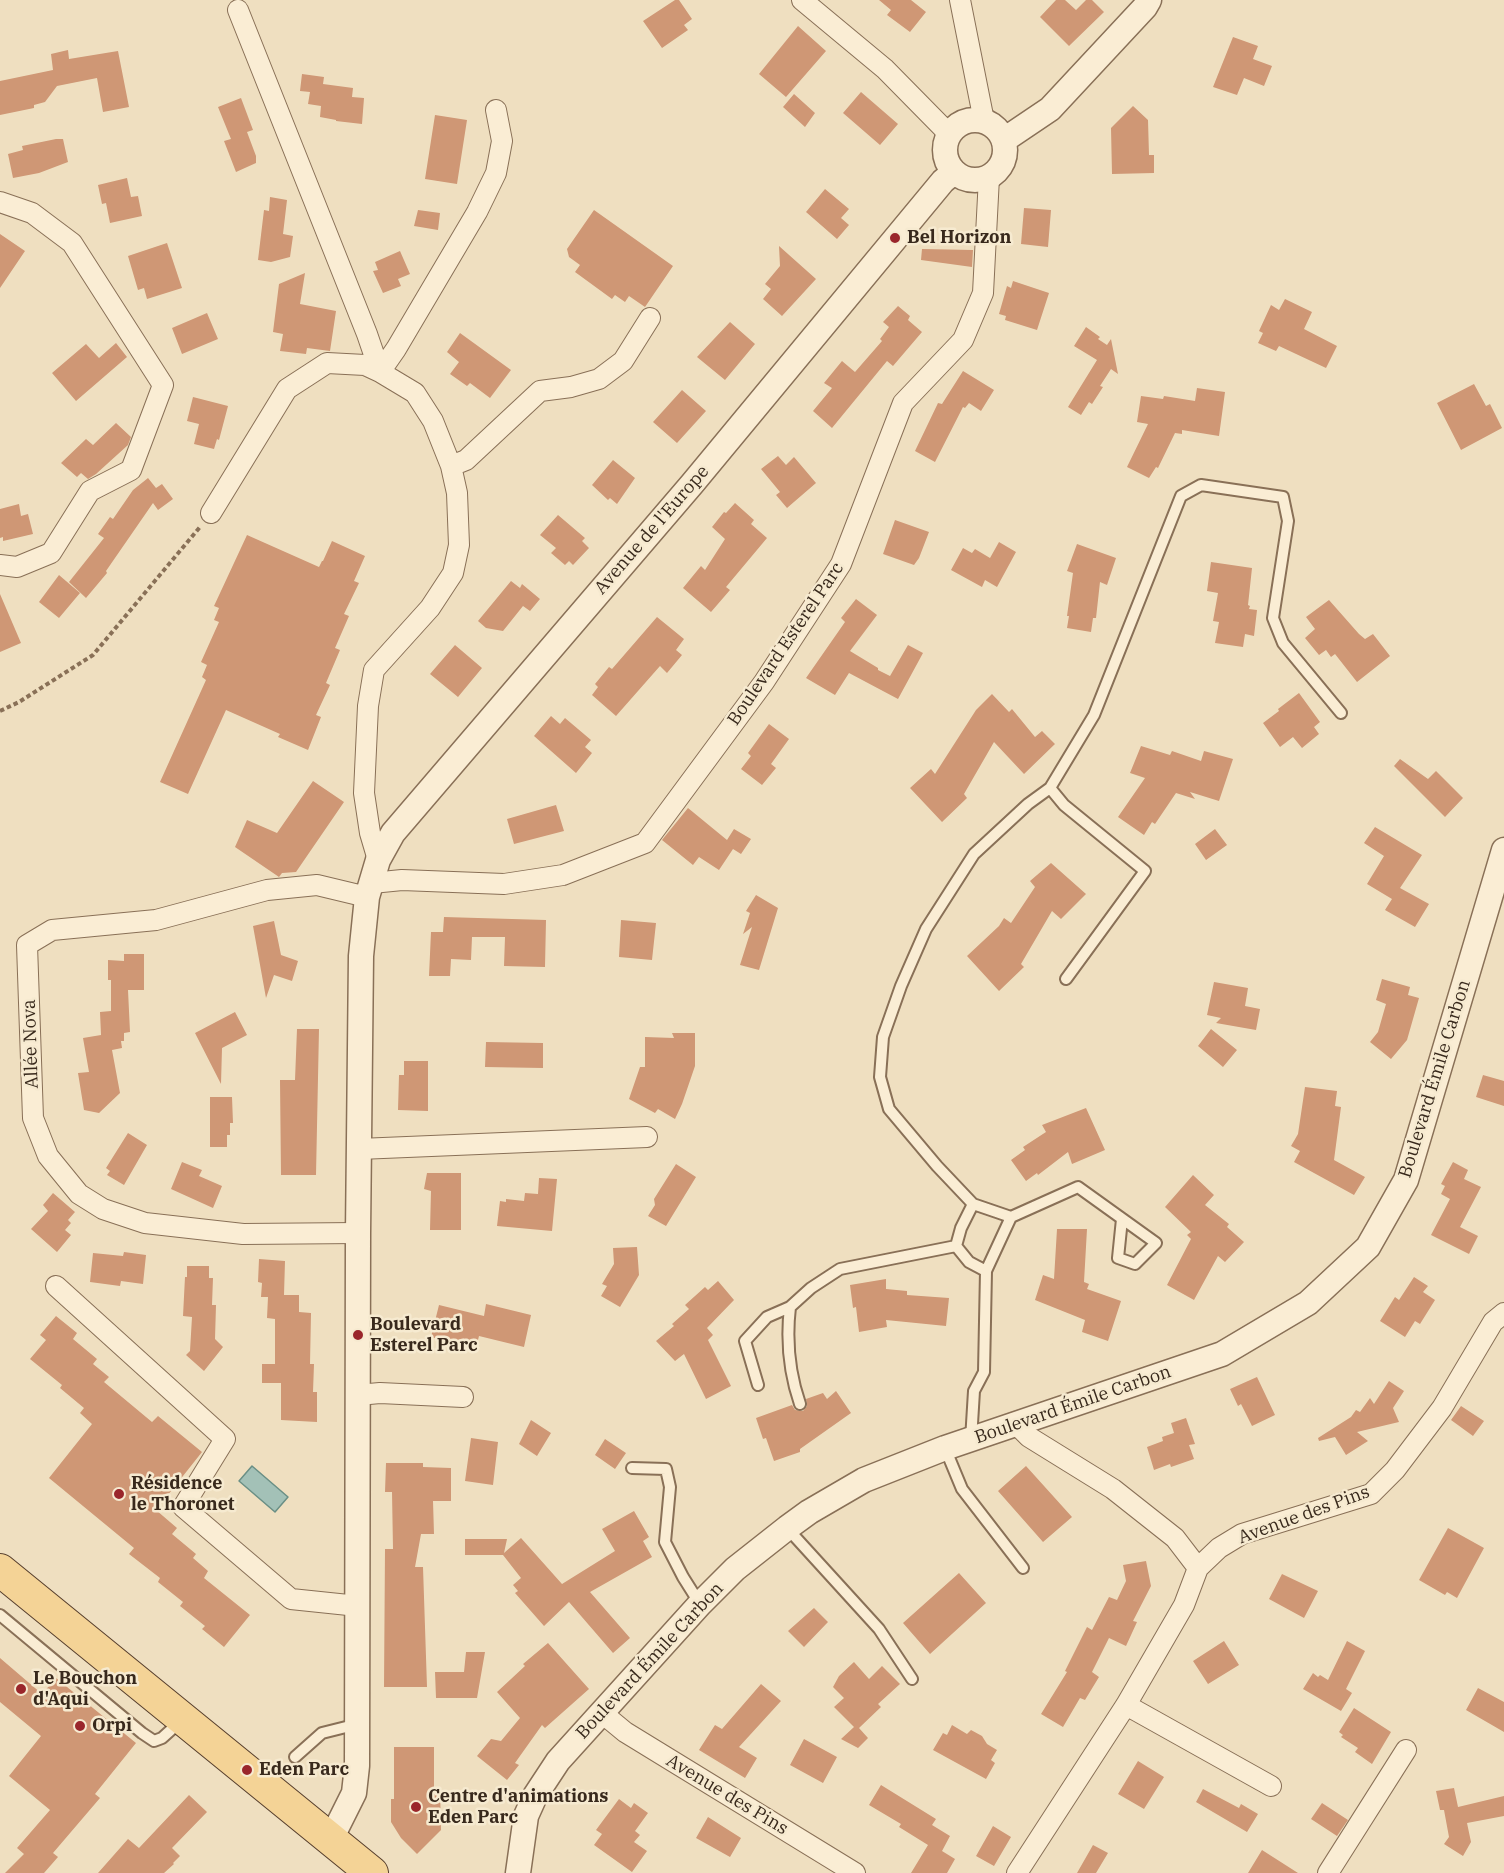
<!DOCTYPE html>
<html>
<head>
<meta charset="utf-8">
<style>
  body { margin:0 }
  canvas { display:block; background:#efdfc0 }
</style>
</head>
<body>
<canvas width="1504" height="1873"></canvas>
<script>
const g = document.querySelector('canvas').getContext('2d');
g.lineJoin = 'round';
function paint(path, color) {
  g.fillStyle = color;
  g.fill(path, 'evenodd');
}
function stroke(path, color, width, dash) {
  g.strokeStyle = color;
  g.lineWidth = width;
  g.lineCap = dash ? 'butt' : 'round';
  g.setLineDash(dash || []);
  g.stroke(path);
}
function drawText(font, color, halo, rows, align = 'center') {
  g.font = font + ' "IBM Plex Serif",serif';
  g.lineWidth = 5;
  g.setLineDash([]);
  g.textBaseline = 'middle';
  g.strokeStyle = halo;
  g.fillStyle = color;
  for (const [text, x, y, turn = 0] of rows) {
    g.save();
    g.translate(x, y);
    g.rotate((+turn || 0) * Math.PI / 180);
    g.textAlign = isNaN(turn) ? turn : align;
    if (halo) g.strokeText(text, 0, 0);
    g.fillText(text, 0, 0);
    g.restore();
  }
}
const water = new Path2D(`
  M252,1466l36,31 -13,15 -36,-31z`);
paint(water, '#a3c1b7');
stroke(water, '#6a8f85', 1.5);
paint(new Path2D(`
  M675,0h4l13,19 -8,6 4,5 -26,18 -19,-27z
  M879,0h32l15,12 -16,20 -23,-17 4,-5z
  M1056,0h9l11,10 10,-10h6l12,12 -35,34 -29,-29z
  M798,26l28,25 -40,46 -27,-23z
  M1233,37l25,9 -5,13 19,7 -8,20 -20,-8 -7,17 -24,-8z
  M68,50l1,9 49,-8 11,56 -26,5 -6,-34 -40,8 -12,16 -11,3v3l-34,7v-34l53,-11 -2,-16z
  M302,74l22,3 -1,7 30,4 -1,9 12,1 -2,26 -26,-3v-1l-16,-3 1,-11 -13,-2 2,-12 -10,-1z
  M861,92l37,32 -18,21 -37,-32z
  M794,94l21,19 -10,14 -22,-20z
  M241,98l12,32 -6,2 9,24v7l-20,9 -12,-31 7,-2 -13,-32z
  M1133,106l15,14 1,35h5v18l-42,1 -1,-46z
  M435,115l32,5 -10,64 -32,-5z
  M56,139h7l5,23 -29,11 -26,5 -5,-24 15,-4 -1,-4z
  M127,178l4,19 7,-1 4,20 -32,7 -4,-20 -4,1 -4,-19z
  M825,189l24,20 -8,9 8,7 -12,14 -31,-27z
  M270,197l17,3 -4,34 10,2 -3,21 -19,5 -13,-2 6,-50 5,1z
  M1024,208l27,2 -3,37 -27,-3z
  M418,210l22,3 -2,17 -24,-4z
  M594,210l79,56 -28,41 -16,-11 -4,6 -10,-7 -3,4 -37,-27 5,-7 -11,-8 -2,-8z
  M0,234l25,17 -25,37z
  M167,243l15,45 -35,11 -3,-11 -6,2 -10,-34z
  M779,246l37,33 -34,37 -19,-17 8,-10 -6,-5 15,-18z
  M922,249l51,1 -1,17 -51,-7z
  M400,251l10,23 -12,5 3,7 -18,7 -10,-22 5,-1 -3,-8z
  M305,273l-5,31 36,7 -6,40 -23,-3 -1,6 -26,-3 3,-17 -10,-2 6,-48z
  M1013,281l36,12 -12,37 -32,-10 1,-4 -7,-2 8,-28 4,2z
  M1285,299l27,13 -8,17 33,17 -11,22 -47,-22 -3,5 -18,-8 5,-10 -4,-2 12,-26 8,5z
  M898,306l12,10 -2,4 14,12 -29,34 -6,-5 -55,67 -19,-17 19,-23 -8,-5 18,-22 13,11 27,-31 -2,-2 9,-12 -6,-5z
  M207,313l11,26 -36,15 -10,-26z
  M730,322l25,22 -30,36 -28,-23z
  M1086,327l14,10 -2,2 9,6 4,-6 7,35 -7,-5 -11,17 3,1 -11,17 -3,-2 -8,13 -13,-8 29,-47 -23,-14z
  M460,333l51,37 -21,28 -20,-15 -3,3 -17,-12 9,-12 -12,-10z
  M116,343l11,14 -51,44 -24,-28 34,-29 13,14z
  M963,371l31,19 -13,21 -12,-8 -4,5 -2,-1 -28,55 -20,-11 23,-48 4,1z
  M1474,384l12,22 4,-2 12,24 -41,22 -24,-47z
  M1197,388l28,4 -6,44 -37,-6v4l-7,-1 -17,35 -2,-1 -7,11 -22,-11 21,-43 -11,-2 4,-26 22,3 1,-3 31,5z
  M682,390l24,21 -29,32 -24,-21z
  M193,397l35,9 -9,34 -2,-1 -3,10 -20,-5 5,-20 -12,-3z
  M116,423l15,14 -3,8 -32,29 -8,5 -7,-6 -4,4 -16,-14 25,-24 7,6z
  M778,456l8,9 8,-8 22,26 -29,25 -11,-13 4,-3 -19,-23z
  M613,460l22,18 -18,26 -7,-6 -2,2 -16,-15z
  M148,478l8,10 6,-4 11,15 -15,11 -5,-7 -47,68 1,2 -21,25 -17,-16 35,-44 -6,-4 12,-17 3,2 20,-29z
  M735,503l19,17 -3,4 16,14 -41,49 4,3 -19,22 -28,-24 18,-22 4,4 20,-31 -13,-12 12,-15 2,1z
  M19,504l2,12 7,-2 5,20 -30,7v-4l-3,1v-29z
  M558,515l27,23 -3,3 7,7 -16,17 -4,-4 -4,4 -14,-12 5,-5 -16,-13z
  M895,520l34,12 -10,26 -5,7 -31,-11z
  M247,535l72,32 3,-6h1l9,-20 33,15 -11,25 5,2 -15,31 5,2 -14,32 5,2 -14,33 4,2 -14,30 5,2 -13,33 -30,-13 2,-3 -54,-24 -38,84 -28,-12 46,-102 -4,-3 5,-12 -6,-3 18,-40 -5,-2 5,-12 -5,-2z
  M999,542l17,10 -19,35 -12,-7 -3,7 -31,-17 12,-22 9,5 3,-4 15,9z
  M1077,544l39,14 -9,27 -7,-3 -4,36h-3l-2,14 -24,-4 2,-12h-2l6,-43 -6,-2z
  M1211,562l41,6 -4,37 2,1 -1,3 8,1 -3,26 -9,-2 -2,13 -28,-4 4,-21 -6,-1 5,-28 -11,-2z
  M59,575l21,18 -21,25 -20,-16z
  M511,581l9,7 2,-4 18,15 -10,12 -7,-5 -20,25 -17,-3 -8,-7z
  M0,594l21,49 -21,9z
  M856,599l21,16 -27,36 28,17v2l12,6 18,-31 15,8 -25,46 -49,-26 -14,22 -29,-17 39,-56 -4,-4z
  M1329,600l30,34 6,5 8,-5 17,22 -33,26 -22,-28 -4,3 -5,-7 -7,5 -14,-17 10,-9 -9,-12z
  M657,617l27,22 -8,11 6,5 -15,18 -7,-7 -44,50 -24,-21 6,-8 -3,-3 14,-17 3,2z
  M455,645l27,23 -24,29 -28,-23z
  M1299,693l21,29 -6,5 5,7 -17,14 -9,-11 -13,10 -17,-24 16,-12 -1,-2z
  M992,694l17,18 3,-3 23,28 7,-6 13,13 -31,30 -30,-32 -30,52 3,4 -25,24 -32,-34 21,-19 4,5 41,-64z
  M551,716l9,8 5,-6 26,22 -6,7 7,6 -16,20 -42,-37z
  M769,724l20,15 -18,25 5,4 -14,17 -21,-16 10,-13 -3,-3z
  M1141,746l29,9 2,-4 29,10 3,-10 29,8 -14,42 -29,-9 5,7 -19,-6 -21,31 -3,-2 -8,13 -26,-18 27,-39 -15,-5z
  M1400,759l28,20 8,-8 27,27 -18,19 -51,-51z
  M313,781l31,21 -48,70 -14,1 -3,4 -44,-30 12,-27 30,13z
  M556,805l8,26 -50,13 -7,-25z
  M688,808l39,32 7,-11 17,10 -10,15 -8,-5 -14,21 -20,-13 -6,8 -31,-25z
  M1375,827l47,28 -22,33 29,16 -14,23 -30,-17 7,-11 -25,-15 17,-28 -20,-13z
  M1215,829l12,16 -21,15 -11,-16z
  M1051,863l35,31 -25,25 -9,-8 -31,53 3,3 -25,24 -32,-35 32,-30 5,-8 7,5 24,-36 -5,-6z
  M756,895l22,13 -19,62 -19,-5 12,-38 -9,7 7,-21 -4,-2z
  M444,917l102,3 -1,47 -41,-1 1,-29h-33l-1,23 -20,-1 -1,17h-21l2,-44h12z
  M621,920l35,3 -4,37 -33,-3z
  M274,921l7,34 17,6 -6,20 -18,-6 -8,23 -13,-72z
  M124,954h20v36h-16l2,42 -6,1v8h-3l1,7 -10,2 8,43 -21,20 -15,-3 -6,-37 11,-1 -6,-34 18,-3 -1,-23 11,-1v-31h-3v-20l16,1z
  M1382,979l28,8 -2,8 11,3 -12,42 -16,19 -21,-17 8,-10 8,-28 -10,-4z
  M1214,982l34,6 -3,18 15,3 -4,21 -40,-7 5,-5 -14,-3z
  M235,1012l12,23 -25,13 -1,36 -26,-51z
  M297,1029h22l-3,146h-35l-1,-95h15z
  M1211,1029l26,21 -14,17 -25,-21z
  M672,1033h23v33l-13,38 -7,15 -17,-10 -3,4 -26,-14 11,-32h5v-30l29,1z
  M486,1042l57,1v25l-58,-1z
  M404,1061h24v50l-30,-1 1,-35h5z
  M1483,1075l21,6v25l-28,-9z
  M1305,1087l32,4 -2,15 6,1 -7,53 31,17 -11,18 -60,-33 6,-11 -9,-5 7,-12z
  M210,1097h22l1,26h-3v12h-3v12h-17z
  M1086,1108l19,42 -33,14 -4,-12 -30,23 -1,-2 -11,8 -15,-21 14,-10 -2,-3 23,-15 -4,-7z
  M128,1133l19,12 -23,40 -17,-10 3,-4 -4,-3z
  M182,1162l20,8 -3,6 23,10 -9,22 -42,-19z
  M1453,1162l15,8 -4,9 17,8 -21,40 18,9 -9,18 -38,-19 19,-36 -9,-5 4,-8 -4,-2z
  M676,1164l20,13 -30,49 -18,-10 7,-11 -1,-6z
  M427,1173h34v57h-31l1,-39 -7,-2z
  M1193,1175l21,20 -9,10 24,19 -2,3 17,15 -19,20 -7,-6 -24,44 -27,-15 24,-46 -4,-4 4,-3 -26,-25z
  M539,1178l18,1 -5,52 -55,-5 3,-25 6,1v-3l18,2 1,-8 13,1z
  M53,1193l22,19 -7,8 3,3 -6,7 6,5 -14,17 -26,-23 17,-18 -5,-6z
  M1057,1229h30l-3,53 5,2 -2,5 34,12 -13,40 -26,-9 3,-12 -50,-20 8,-25 11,4z
  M637,1247l2,28 -19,32 -19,-11 6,-10 -5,-2 12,-20 -1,-16z
  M124,1252l22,3 -3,29 -22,-3 -1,5 -30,-4 3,-29 30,3z
  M259,1259l26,2 -1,34h15v17l12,1 -1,51h4l-1,28h4v30l-36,-2v-37h-19v-19h13v-45l-8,-1 1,-21h-7l1,-14 -4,-1z
  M187,1266h22v12h4l-1,27h4l-1,34 8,8 -19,24 -18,-16 4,-4 2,-34 -9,-1 2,-39h2z
  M1414,1277l14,9 -5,6 12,8 -15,24 -5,-3 -10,16 -25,-16 15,-24 4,3z
  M886,1279v10l21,2v4l42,3 -3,28 -60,-6 1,7 -28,5 -3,-25 -3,1 -3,-23z
  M718,1281l16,19 -27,28 6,7 -5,5 23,46 -25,13 -22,-45 -9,7 -19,-20 18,-15 -2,-2 17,-15 -4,-4 20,-18 3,3z
  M486,1304l45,11 -7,32 -45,-11 -3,12 -45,-11 8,-32 45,11z
  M56,1316l21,17 -4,6 24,20 -4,5 16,13 -5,5 48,40 6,-6 44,36 -46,58 21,18 -5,6 24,20 -3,4 15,13 -4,7 46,37 -26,32 -22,-18 3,-3 -25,-20 3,-4 -25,-20 2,-4 -31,-24 5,-6 -85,-70 43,-54 -12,-11 4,-5 -24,-20 2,-3 -32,-26 16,-19 -6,-5z
  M1257,1377l18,38 -23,11 -11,-22 -3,2 -8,-17z
  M1389,1381l15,10 -11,17 6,14 -42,10 11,9 -22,14 -11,-18 -16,4 -1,-3 33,-21 5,-7 4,2 10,-14 4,6z
  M836,1391l15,22 -51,36v3l-26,9 -8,-23 -3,1 -7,-21 36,-13 3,5 8,1 4,-5 -1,-7 17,-6 4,6z
  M1461,1406l23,15 -11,15 -22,-16z
  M1186,1418l9,26 -6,1 5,14 -23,8 -1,-3 -16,6 -7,-23 16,-6 -1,-4 12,-4 -3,-10z
  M531,1420l20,13 -14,23 -18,-12z
  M471,1438l27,4 -5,43 -28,-4z
  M605,1439l21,14 -11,16 -20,-14z
  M386,1463h37v4l28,1v33h-18l1,33h-13l-6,33h8l4,120h-43l1,-138h8l-1,-57h-7z
  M1026,1466l46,51 -29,25 -45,-51z
  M634,1511l15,26 -6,4 9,16 -62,35 40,46 -17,15 -44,-51 -25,24 -29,-33 3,-2 -5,-6 8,-7 -18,-23h-38v-16h42l-3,14 17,-15 41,46 53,-33 -13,-22z
  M1448,1528l36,20 -27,50 -10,-6 -2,3 -26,-15z
  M1146,1561l5,25 -18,35 4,1 -11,24 -17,-8 -17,34 7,5 -14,23 -5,-2 -17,29 -22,-13 26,-42 -2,-1 22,-44 5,3 17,-33 8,3 9,-19 -3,-16z
  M959,1573l27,30 -56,51 -27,-31z
  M1282,1574l36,17 -14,27 -35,-19z
  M814,1608l14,14 -24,25 -16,-16z
  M1224,1641l15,24 -31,19 -15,-23z
  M1347,1641l18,10 -19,38 6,4 -11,18 -38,-22 10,-16 5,4 2,-2 8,5z
  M548,1643l41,46 -44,39 -3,-3 -27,38 4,2 -12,15 -30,-24 14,-17 10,2 19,-23 -23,-26 28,-26 -2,-2z
  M466,1652h19l-8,46h-41l-1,-26h29z
  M0,1658l42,36 14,-16 80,65 -41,51 5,4 -47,55 5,4 -14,16h-39l19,-19 -7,-6 33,-38 -41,-34 32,-40 -41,-34z
  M854,1662l15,17 13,-13 18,18 -22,20 3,3 -22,21 9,10 -10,10 -17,-9 13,-12 -20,-20 10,-9 -11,-11 6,-11z
  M761,1684l20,17 -42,46 18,11 -12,20 -46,-28 16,-25 7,4z
  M1478,1688l26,14v30l-38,-22z
  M1354,1708l37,24 -19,32 -17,-12 3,-4 -17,-11 2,-2 -4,-3z
  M952,1725l15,9 4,-4 11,6 5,8 10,6 -6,10 4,3 -9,16 -53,-29 10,-17 4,2z
  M804,1739l33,18 -14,26 -33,-18z
  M394,1747h40v42l6,-1 1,42 -24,24 -16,-16 -10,-16v-23h3z
  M1138,1761l26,16 -20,32 -26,-15z
  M881,1785l55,34 -4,6 18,11 -8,15 13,8 -8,14h-36l17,-28 -29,-18 2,-3 -32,-19z
  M1454,1788l4,19 46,-11v20l-37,7 4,19 -8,14 -19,-12 5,-7 -5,-27h1h-5l-4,-19z
  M1203,1789l36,19 2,-4 17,10 -11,18 -51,-30z
  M189,1795l18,17 -35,36 8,8 -7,7 1,1 -10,9h-66l30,-34 11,9z
  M619,1799l12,9 3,-5 14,10 -13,18 5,4 -6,7 13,9 -15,21 -38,-27 8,-11 -6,-4z
  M1322,1803l26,17 -11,16 -26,-17z
  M708,1817l33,21 -11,19 -34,-19z
  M993,1826l18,11 -17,29 -18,-10z
  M1093,1845l15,8 -12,20h-19z
  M1262,1850l36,23h-50z`), '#cf9775');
const service = new Path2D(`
  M1050,788l14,17 81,66 -79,108
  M973,1204l38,13
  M956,1246l5,-18 12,-24 -36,-38 -48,-57 -9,-32 3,-40 18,-51 25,-57 48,-75 54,-50 22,-16 44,-73 87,-219 20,-11 82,12 5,24 -15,97 10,25 58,70
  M956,1246l13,16 17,9
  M790,1307c-4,34 -1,65 10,97
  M758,1385l-13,-44 22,-24 23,-10 21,-19 29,-19 116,-23
  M971,1440l3,-49 10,-19 2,-101 25,-54 67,-30 78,56 -21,21 -17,-6 4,-39
  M945,1448l17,41 61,79
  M632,1468l34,1 4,18 -5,55 18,35 17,27
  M787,1528l92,101 33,50
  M0,1615l142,118 12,8 8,-3 20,-18
  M295,1757l27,-24 36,-9`);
const minor = new Path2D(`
  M802,0l83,69 64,65
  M960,0l24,121
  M238,10l129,324 13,38
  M0,202l32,11 40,30 91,142 -32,85 -41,21 -39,62 -34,14 -17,-2
  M380,372l16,-23 81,-137 19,-39 6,-32 -6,-31
  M451,466l15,-6 74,-69 31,-4 28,-8 24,-18 27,-43
  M211,513l76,-124 40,-26 38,2 15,7 35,21 18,28 18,45 6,27 2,52 -6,28 -23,35 -56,62 -6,36 -4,87 6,40 8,27
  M372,883l30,-3 102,4 59,-9 82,-32 119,-161 77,-118 62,-161 60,-63 20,-47 6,-116
  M359,1149l288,-12
  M358,1233l-115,1 -98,-11 -42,-14 -24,-15 -31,-38 -15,-38 -6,-173 25,-15 104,-10 111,-30 50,-5 50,12
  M56,1286l169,153 -42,68 108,92 67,7
  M358,1395l22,-2 83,4
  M1017,1425l12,12 84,52 62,49 23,30
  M1126,1705l145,81
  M602,1713l23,19 230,141
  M1017,1873l109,-168 58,-100 14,-37 21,-20 23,-14 129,-40 24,-24 47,-62 51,-86 11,-9
  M1328,1873l78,-123`);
const tertiary = new Path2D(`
  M945 150a30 30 0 1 1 60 0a30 30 0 1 1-60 0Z
  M1004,140l46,-31 95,-102 4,-7
  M331,1839l23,-46 3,-27 1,-533 3,-277 6,-59 11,-37 15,-27 299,-349 251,-303 11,-9
  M518,1873l8,-57 9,-20 23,-35 142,-157 35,-35 52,-41 22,-16 55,-32 81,-32 277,-94 86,-51 60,-56 38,-67 98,-330`);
const primary = new Path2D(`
  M0,1570l372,303`);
stroke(service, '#897057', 14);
stroke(minor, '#897057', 22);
stroke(tertiary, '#897057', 27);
stroke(primary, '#563e2c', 34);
stroke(new Path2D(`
  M0,711l19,-9 74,-47 107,-128`), '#897057', 4, [4.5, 3]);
stroke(service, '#faedd4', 10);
stroke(minor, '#faedd4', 20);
stroke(tertiary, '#faedd4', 24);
stroke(primary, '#f4d396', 32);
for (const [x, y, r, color] of [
  [895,238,6,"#9a262b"],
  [358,1335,6,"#9a262b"],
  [119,1494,6,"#9a262b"],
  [21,1689,6,"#9a262b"],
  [80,1726,6,"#9a262b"],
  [247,1770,6,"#9a262b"],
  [416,1807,6,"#9a262b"]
]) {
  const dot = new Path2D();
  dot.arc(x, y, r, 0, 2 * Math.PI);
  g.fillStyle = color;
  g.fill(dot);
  stroke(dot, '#f6ead0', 2);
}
drawText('bold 18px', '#38291c', '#f6ead0', [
  ["Bel Horizon",907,238],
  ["Boulevard",370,1325],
  ["Esterel Parc",370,1346],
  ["Résidence",131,1484],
  ["le Thoronet",131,1505],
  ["Le Bouchon",33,1679],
  ["d'Aqui",33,1700],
  ["Orpi",92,1726],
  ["Eden Parc",259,1770],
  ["Centre d'animations",428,1797],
  ["Eden Parc",428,1818]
], 'left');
drawText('18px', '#38291c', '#f6ead0', [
  ["Avenue de l'Europe",652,530,-49],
  ["Boulevard Esterel Parc",786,644,-56],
  ["Allée Nova",31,1044,-92],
  ["Boulevard Émile Carbon",1435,1079,-73],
  ["Boulevard Émile Carbon",1073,1405,-19],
  ["Avenue des Pins",1304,1515,-20],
  ["Boulevard Émile Carbon",650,1661,-47],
  ["Avenue des Pins",727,1795,31]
]);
</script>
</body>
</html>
